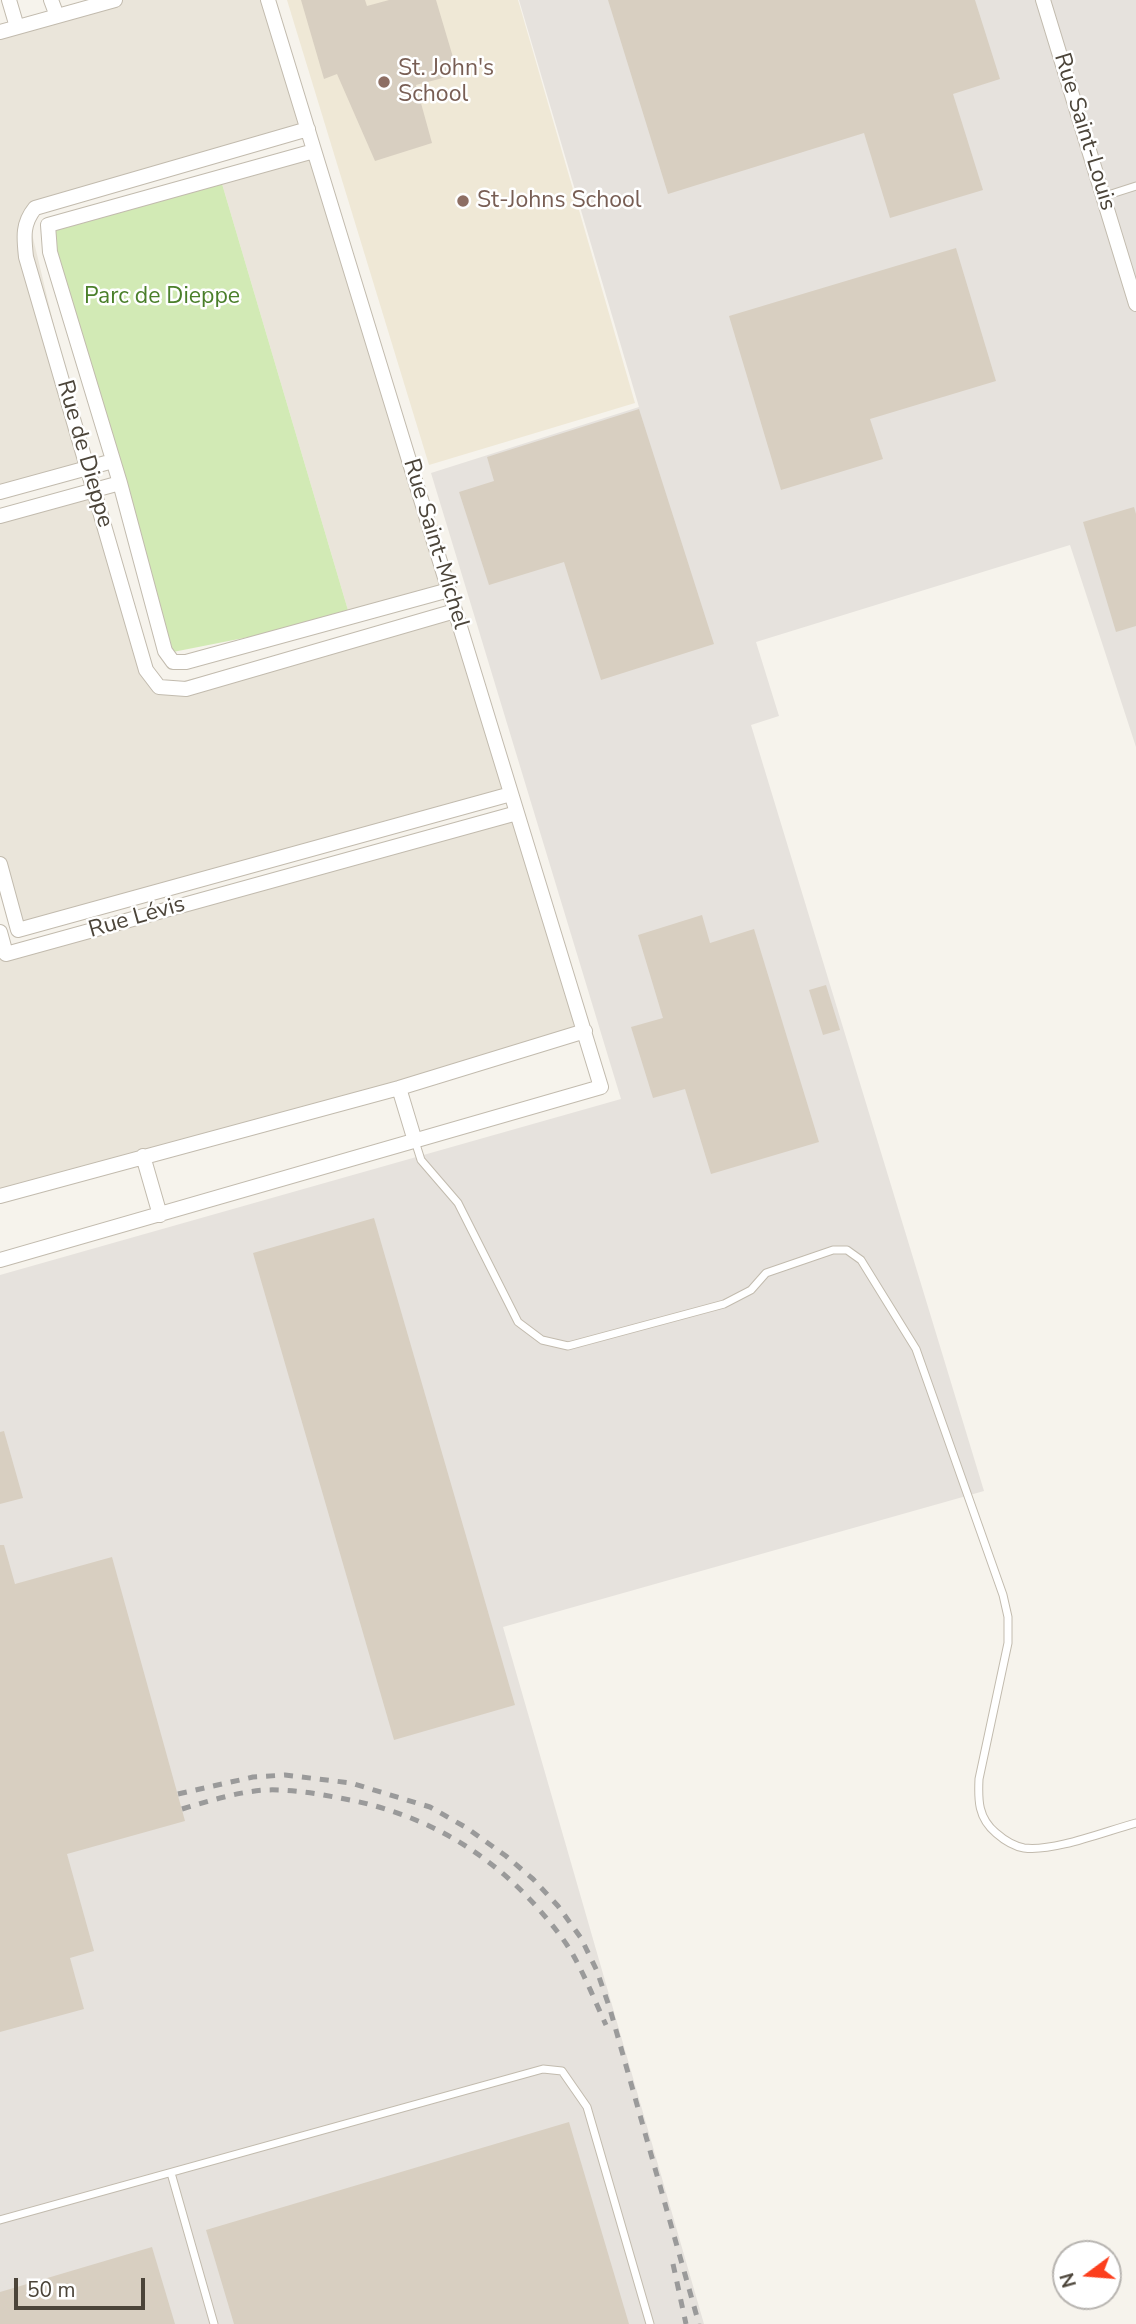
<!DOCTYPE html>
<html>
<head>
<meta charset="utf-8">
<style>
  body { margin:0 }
  #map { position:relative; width:1136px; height:2324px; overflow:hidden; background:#f6f3ec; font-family:"Nunito Sans",sans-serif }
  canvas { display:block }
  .north { position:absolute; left:1052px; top:2240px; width:70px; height:70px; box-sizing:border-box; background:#fff; border:2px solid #b7b4b0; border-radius:50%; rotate:254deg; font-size:19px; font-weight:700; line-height:28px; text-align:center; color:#4b4439 }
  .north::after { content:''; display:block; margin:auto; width:24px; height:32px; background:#fc3f1d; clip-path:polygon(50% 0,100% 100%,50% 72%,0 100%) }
  .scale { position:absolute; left:14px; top:2278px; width:131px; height:32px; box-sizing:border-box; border:4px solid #4b4439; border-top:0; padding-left:9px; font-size:21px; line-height:24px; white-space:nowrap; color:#4b4439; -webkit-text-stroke:5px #fff; paint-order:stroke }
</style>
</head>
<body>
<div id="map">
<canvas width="1136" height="2324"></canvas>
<div class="north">N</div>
<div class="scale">50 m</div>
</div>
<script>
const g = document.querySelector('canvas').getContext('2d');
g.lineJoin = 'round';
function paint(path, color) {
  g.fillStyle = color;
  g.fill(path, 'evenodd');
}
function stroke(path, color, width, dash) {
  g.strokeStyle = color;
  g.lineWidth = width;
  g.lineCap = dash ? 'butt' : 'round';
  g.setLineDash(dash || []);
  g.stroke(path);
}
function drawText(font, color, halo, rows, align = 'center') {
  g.font = font + ' "Nunito Sans",sans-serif';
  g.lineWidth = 5;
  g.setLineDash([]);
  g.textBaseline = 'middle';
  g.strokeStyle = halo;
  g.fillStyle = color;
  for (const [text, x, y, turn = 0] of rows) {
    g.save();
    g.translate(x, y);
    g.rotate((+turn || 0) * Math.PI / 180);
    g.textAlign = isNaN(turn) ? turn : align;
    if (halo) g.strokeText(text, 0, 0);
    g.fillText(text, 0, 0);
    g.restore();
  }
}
paint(new Path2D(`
  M115,0h153l40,129 -280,88 60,251 -88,24v-460z
  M314,151l135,439 -99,27 -130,-440z
  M95,490l65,197 295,-76 56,183 -493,136 -18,-66v-348z
  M517,813l68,218 -585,168v-267l6,22z`), '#eae5da');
paint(new Path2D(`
  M519,0h617v747l-66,-202 -314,97 23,74 -28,9 233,766 -481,136 201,697h-704v-1049l621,-176 -190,-626 208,-66z`), '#e6e2dd');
paint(new Path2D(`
  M287,0h231l117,403 -206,62z`), '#efe8d6');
paint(new Path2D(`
  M220,177l130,440 -177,35 -55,-196 -74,-231z`), '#d2eab5');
paint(new Path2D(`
  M301,0h64l2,6 22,-6h47l22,74 -42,11 16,58 -57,18 -38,-87 -13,5z
  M608,0h367l25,79 -47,15 30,96 -93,28 -26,-85 -196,61z
  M956,248l40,133 -126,38 13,40 -102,31 -52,-174z
  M639,409l75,235 -113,36 -37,-118 -75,23 -30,-93 35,-11 -7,-24z
  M1134,507l2,7v112l-20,6 -33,-110z
  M702,915l8,28 44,-14 65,213 -108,32 -26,-85 -32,9 -22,-71 32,-9 -25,-83z
  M826,985l14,45 -17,5 -14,-45z
  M374,1218l141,487 -121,35 -141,-487z
  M4,1431l19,67 -23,6v-72z
  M0,1545h4l11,39 97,-27 73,264 -118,33 27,97 -24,7 14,51 -84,23z
  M569,2122l60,202h-395l-28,-94z
  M152,2247l23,77h-175v-32z`), '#d8cfc1');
const service = new Path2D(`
  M1105,196l31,-10
  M415,1141l6,19 37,43 60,119 24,18 26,6 156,-42 27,-14 15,-17 67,-23h14l14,10 55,89 87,246 5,22v26l-29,136c-1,21 -1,39 17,54 8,7 17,13 28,15 30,4 82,-17 112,-25
  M171,2173l43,151
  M0,2220l543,-151 19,2 25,36 63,217`);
const minor = new Path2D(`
  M9,0l8,27
  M51,0l6,16
  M1043,0l93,304
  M0,32l115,-32
  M308,129l-273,79c-13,16 -11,30 -9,49l120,413 13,17 27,2 269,-78
  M314,151l-266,74 2,27 70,231 45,168 8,11h13l263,-72
  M0,492l113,-31
  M0,516l120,-33
  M0,864l18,66 493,-136
  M0,932l6,22 511,-141
  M399,1088l16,53
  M143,1156l17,59
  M0,1196l399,-108 186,-57
  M0,1260l601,-173 -333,-1087`);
stroke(service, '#c2bbae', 9);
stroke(minor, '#c2bbae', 16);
stroke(service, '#fff', 7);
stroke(minor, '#fff', 14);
stroke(new Path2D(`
  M178,1794l75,-17 32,-2 66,8 79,24 37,21 39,28 27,23 25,27 23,32 16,33 13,38 89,315
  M182,1809c27,-8 55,-17 83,-19 27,-1 54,4 80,9 75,14 140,50 191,107 13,15 26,30 36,47 13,23 23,48 34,72
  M673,2264l13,60`), '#9a9a9a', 5, [9, 9]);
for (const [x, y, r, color] of [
  [384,82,7,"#8d6e63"],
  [463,201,7,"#8d6e63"]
]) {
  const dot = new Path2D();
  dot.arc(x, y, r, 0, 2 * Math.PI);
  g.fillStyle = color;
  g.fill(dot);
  stroke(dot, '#fff', 2.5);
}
drawText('23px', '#785e54', '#fff', [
  ["St. John's",398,69],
  ["School",398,95],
  ["St-Johns School",477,201]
], 'left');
drawText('23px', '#4b4439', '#fff', [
  ["Rue Saint-Louis",1084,132,73],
  ["Rue de Dieppe",84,454,74],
  ["Rue Saint-Michel",435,544,73],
  ["Rue Lévis",137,918,-16]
]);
drawText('23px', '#4a7f2a', '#fff', [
  ["Parc de Dieppe",162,297]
]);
</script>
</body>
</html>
